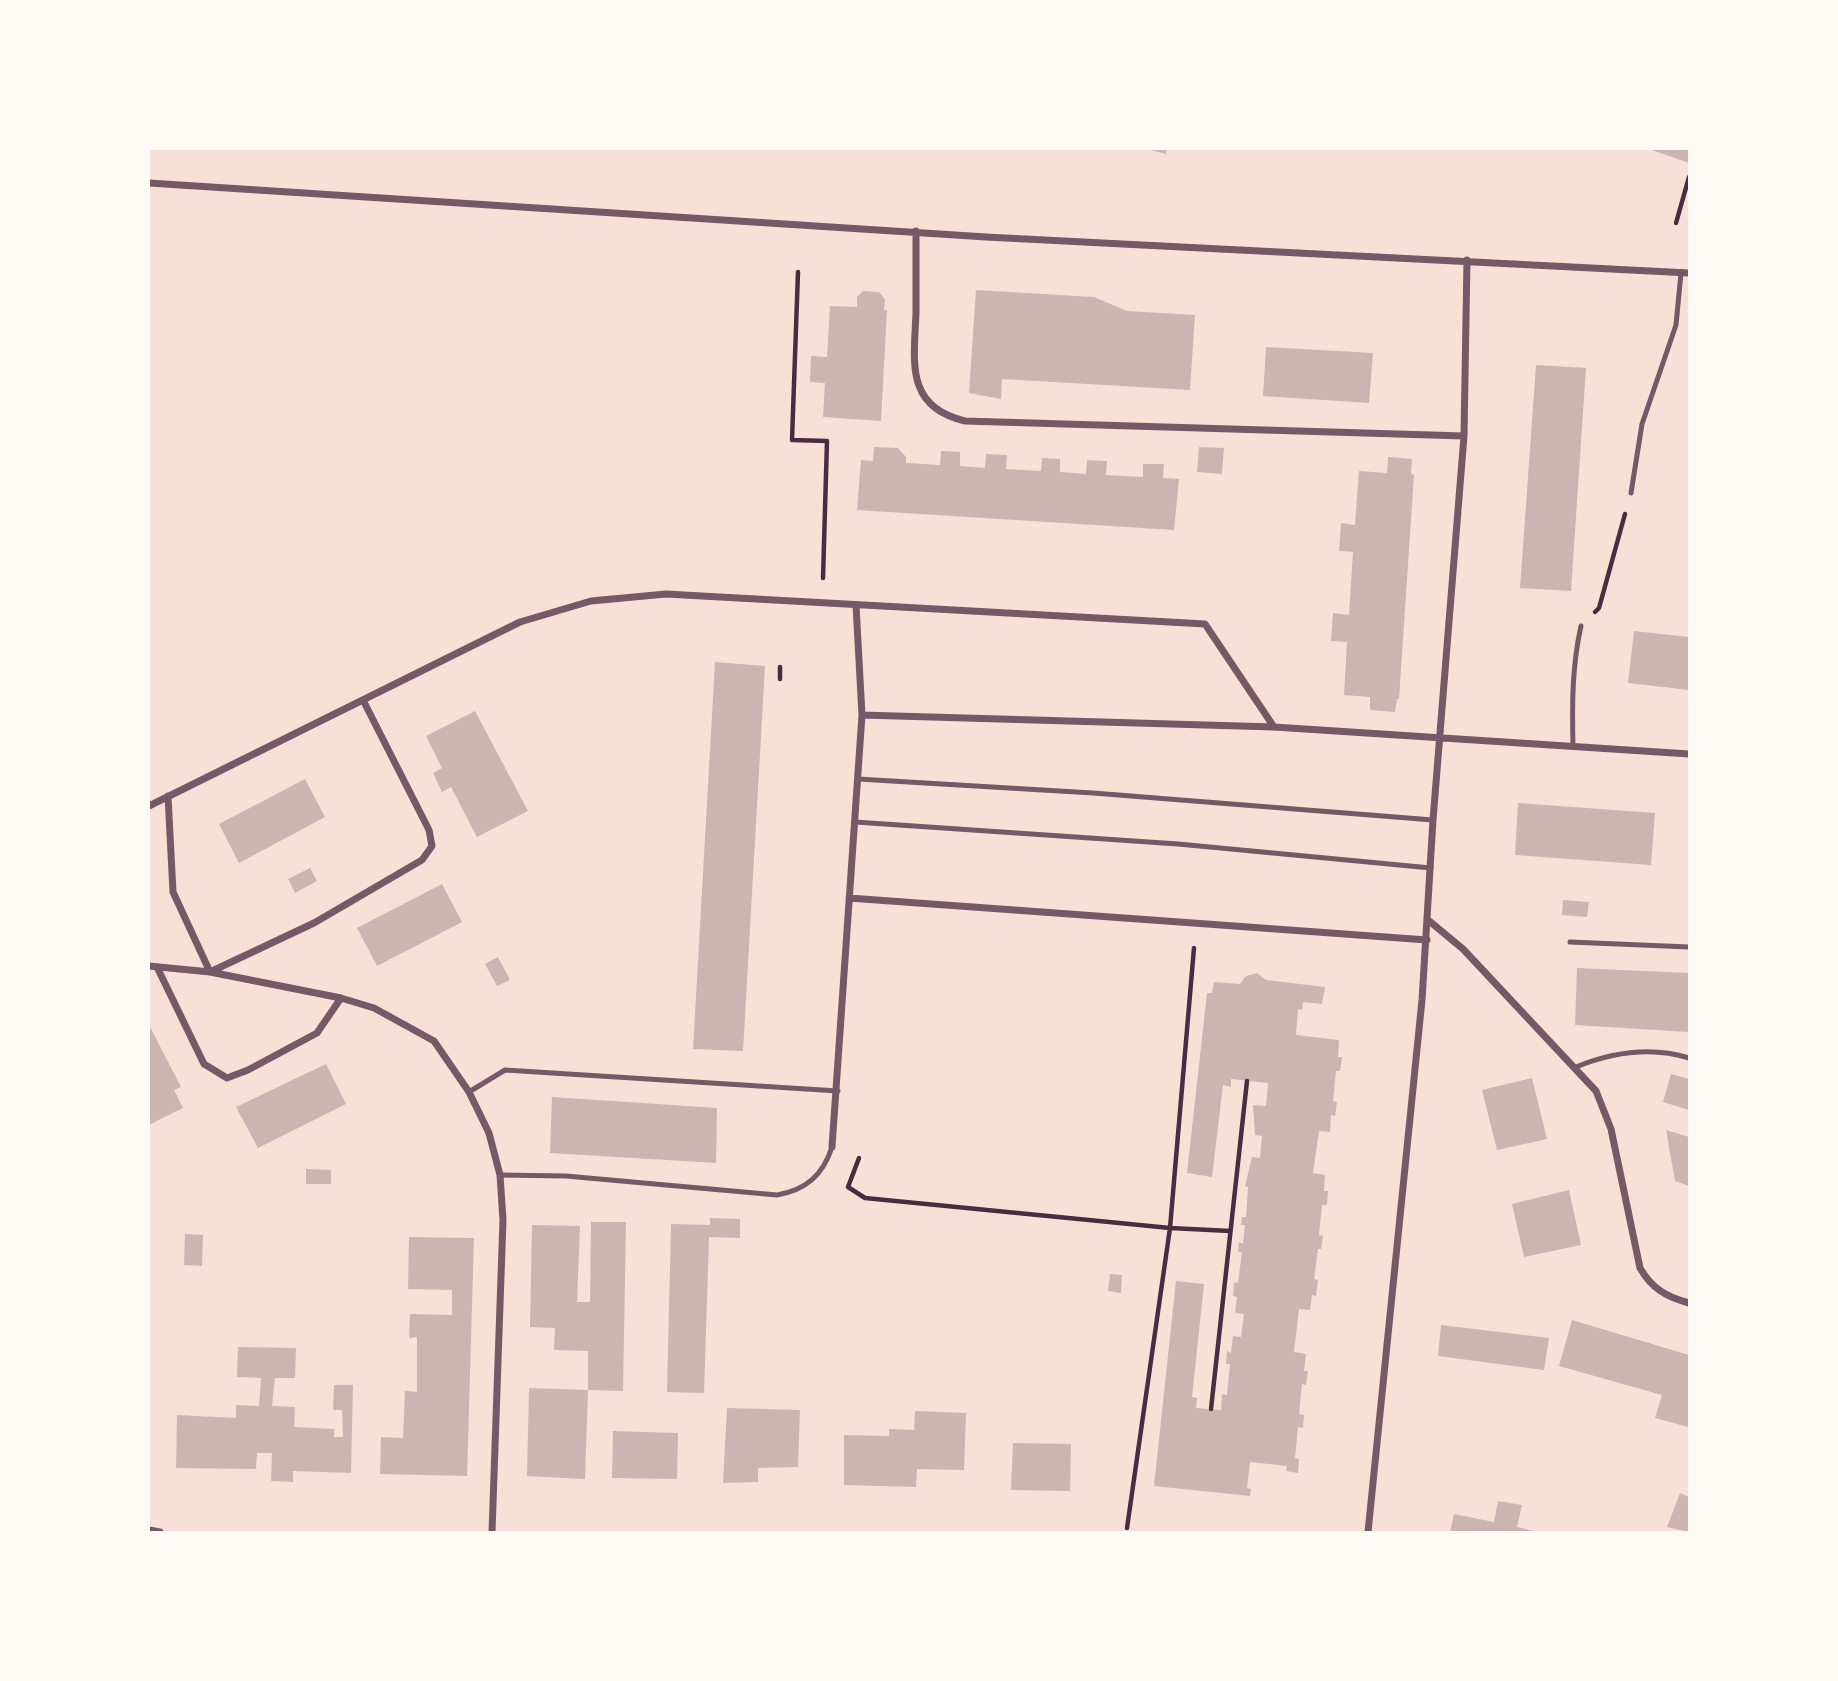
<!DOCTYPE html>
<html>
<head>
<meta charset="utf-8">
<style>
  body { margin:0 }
  #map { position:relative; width:1838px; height:1681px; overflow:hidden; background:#f7e1d7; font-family:Manrope,sans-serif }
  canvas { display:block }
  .frame { position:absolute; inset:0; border:150px solid #fffaf5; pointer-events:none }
</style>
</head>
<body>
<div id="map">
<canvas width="1838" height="1681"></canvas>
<div class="frame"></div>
</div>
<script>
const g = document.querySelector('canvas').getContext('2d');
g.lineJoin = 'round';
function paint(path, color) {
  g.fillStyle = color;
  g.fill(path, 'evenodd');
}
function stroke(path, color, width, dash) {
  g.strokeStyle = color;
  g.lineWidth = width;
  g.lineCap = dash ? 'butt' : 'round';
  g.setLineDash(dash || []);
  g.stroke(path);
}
paint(new Path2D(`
  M1147,149h20l-1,5z
  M1649,149h40v14z
  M976,290l118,7 33,14 68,4 -5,75 -188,-11 -1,20 -32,-6z
  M863,291l16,1 6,8 -1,10h3l-6,111 -58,-4 2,-34 -15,-1 1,-26 16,1 3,-51 27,1v-10z
  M1266,347l107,6 -4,50 -106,-7z
  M1536,365l50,3 -15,223 -51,-3z
  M874,447l24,1 8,9v6l34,2 1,-14 19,1v14l25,2 1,-14 21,1 -1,14 35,2 1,-13 18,1v13l14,1 12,1 1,-14 20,1 -1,14 37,2v-13h21l-1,14 16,1 -5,51 -317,-20 4,-50 12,1z
  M1199,447l25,1 -2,26 -25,-2z
  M1388,457l24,2 -1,15 3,1 -15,224h-2l-2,13 -25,-2v-13l-26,-2 3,-53 -16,-1 2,-28 16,2 4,-63 -14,-1 2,-28 14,2 4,-54 28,2z
  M1634,631l55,6v53l-61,-7z
  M715,662l50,4 -22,385 -50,-2z
  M475,711l53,100 -51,26 -26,-50 -9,5 -9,-19 9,-5 -16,-32z
  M305,779l20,38 -86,46 -20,-39z
  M1518,803l137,10 -4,52 -136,-10z
  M310,868l7,13 -22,12 -7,-14z
  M442,884l20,38 -85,44 -20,-38z
  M1563,900l26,2 -2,15 -25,-2z
  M498,957l12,23 -13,6 -12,-22z
  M1577,968l112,5v59l-114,-7z
  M1257,973l9,7 59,7 -3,17 -19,-2 -1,8 -4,-1 -2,26 43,5 -1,17h4l-2,14h-4l-3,30 4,1 -2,14 -4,-1 -1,17 -11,-1 -6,42 12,2 -1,16h4l-1,14h-5l-3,30 4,1 -2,13h-3l-4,30 4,1 -2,16 -4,-1 -2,15 -11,-1 -5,43 12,2 -2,17h4l-2,14 -4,-1 -3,30 5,1 -1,13 -5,-1 -3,31 4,1 -1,14 -12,-2 1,-5 -37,-4 -3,26 4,1 -1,7 -96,-10 22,-205 28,3 -12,113 5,1 -1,10 25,2 1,-16 5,1 3,-31h-4l1,-13 4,2 2,-17 8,1 3,-23 -9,-1 2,-16 -4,-1 1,-14 4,1 4,-31h-4l1,-10 4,2 2,-19h-4l1,-8h4l2,-30 -3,-1 7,-29 8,1 2,-22 -7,-1 -2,-30 13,1 2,-23 -37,-4v8l-8,-2 -11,92 -25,-4 20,-180h5l2,-11 26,2 6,-8z
  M149,1025l32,62 -7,3 9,18 -34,17z
  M326,1064l20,40 -88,44 -22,-41z
  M1671,1074l18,5v31l-26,-8z
  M1532,1078l15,61 -50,11 -15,-60z
  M552,1097l165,11 -1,55 -166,-10z
  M1666,1130l23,7v49l-14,-5z
  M306,1169l25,1v14h-25z
  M1569,1190l12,55 -57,12 -12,-53z
  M710,1218l30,1v19l-31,-1 -5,156 -37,-1 4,-168 39,1z
  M591,1222h35l-3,169 -35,-1v-39l-34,-1 1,-22 -25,-1 2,-102 48,1 -3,76h13z
  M185,1234l18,1 -1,31 -18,-1z
  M409,1237l65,1 -7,238 -87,-2 1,-37 22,1 2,-47 12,1v-55l-8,1 1,-24 42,1v-25l-44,-1z
  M1110,1274l12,1 -1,18 -13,-2z
  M1572,1320l117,35 -1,72 -33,-9 7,-23 -103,-29z
  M1441,1325l108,13 -5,32 -106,-14z
  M238,1347l58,1 -1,30h-20l-3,28 23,1 -1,20 40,2v8h9l-1,-27h-9l1,-25h19l-2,88 -58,-2v11l-22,-1 1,-28h-15l-1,16 -80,-1 1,-53 59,3v-13l23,1 2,-28 -24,-1z
  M529,1388l59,2 -3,89 -58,-3z
  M727,1408l73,2 -2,57 -40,1v14l-35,1z
  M915,1411l51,2 -2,57 -47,-1 -1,18 -72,-2v-50l45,1v-7l25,1z
  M613,1431l65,2 -1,46 -65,-1z
  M1013,1443l58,1 -1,47 -59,-1z
  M1680,1493l9,4v35l-22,-5z
  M1498,1501l24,4 -5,22 21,5h-88l4,-18 40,8z`), '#ccb4b1');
stroke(new Path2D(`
  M1676,223l13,-46
  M798,272l-6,168 35,1 -4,137
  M1595,612l4,-4 26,-94
  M780,667v12
  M859,1158l-11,29 17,11 305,30 60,3
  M1211,1409l36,-328
  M1127,1528l43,-300 24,-280`), '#4a2c40', 4.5);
stroke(new Path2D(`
  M1631,493l11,-69 34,-99 5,-52
  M1573,746c-1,-41 -1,-80 8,-120
  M858,779l235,14 340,27
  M855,822l323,22 253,24
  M1570,942l119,5
  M1576,1067c37,-15 74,-21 113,-9
  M469,1092l36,-22 333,21
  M500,1175l66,1 211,19c29,-5 46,-20 55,-48`), '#755966', 5);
stroke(new Path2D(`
  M149,183l837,54 703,36
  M916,231c0,28 0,55 0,82 -2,49 -11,94 49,108l499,15
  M856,605l6,110
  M168,796l5,96 37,80 104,-49 108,-63 10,-14 -3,-16 -66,-130
  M149,806l371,-184 71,-21 75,-7 539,30 69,103
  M849,898l578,42
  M1428,920l35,29 133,142 15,38 29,139c12,21 27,29 49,35
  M149,966l61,6 131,26 33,10 60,33 35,51 20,41 11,42 3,45 -11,312
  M157,967l47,97 23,14 21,-8 69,-37 24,-35
  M832,1147l30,-432 412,12 415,27
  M149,1530l11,2
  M1368,1532l54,-532 11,-180 31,-384 3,-176`), '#755966', 7);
</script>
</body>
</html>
